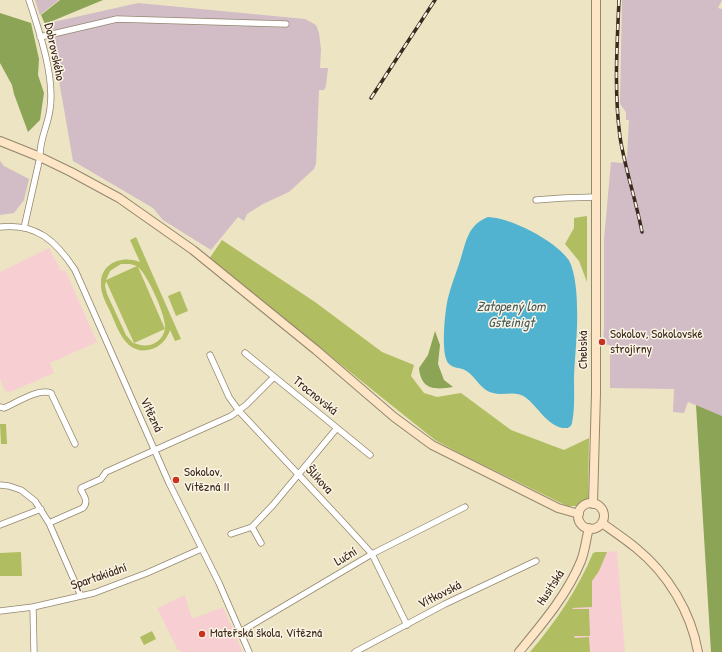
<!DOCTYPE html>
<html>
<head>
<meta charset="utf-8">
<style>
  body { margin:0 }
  canvas { display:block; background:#ece4c2 }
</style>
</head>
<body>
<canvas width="722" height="652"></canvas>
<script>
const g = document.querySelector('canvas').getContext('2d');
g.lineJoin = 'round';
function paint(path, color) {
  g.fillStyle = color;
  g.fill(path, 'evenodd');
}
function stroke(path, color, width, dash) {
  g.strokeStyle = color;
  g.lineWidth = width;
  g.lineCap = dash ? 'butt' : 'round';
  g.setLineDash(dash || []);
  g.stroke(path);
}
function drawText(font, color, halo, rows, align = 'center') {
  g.font = font + ' "Patrick Hand",sans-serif';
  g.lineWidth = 3;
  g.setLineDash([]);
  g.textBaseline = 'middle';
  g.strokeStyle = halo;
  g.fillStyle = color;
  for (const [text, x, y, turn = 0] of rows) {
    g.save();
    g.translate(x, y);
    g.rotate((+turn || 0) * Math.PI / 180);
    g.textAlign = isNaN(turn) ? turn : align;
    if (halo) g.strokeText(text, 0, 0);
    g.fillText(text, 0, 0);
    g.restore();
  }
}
paint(new Path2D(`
  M49,248l12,23 4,-1 32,72 -47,21 4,10 -44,19 -5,-1 -5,-12v-107z
  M617,551l8,101h-88l70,-100z
  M185,595l7,24 31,-12 20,45h-61l-5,-3 -20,-41z`), '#f7cfd3');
paint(new Path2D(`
  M35,0h24l-19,15z
  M622,0h100l-4,8 4,1v407l-34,-14 -4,11 -11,-1 1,-23 -64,-1v-43l-7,-1 1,-18v-87l7,-77 11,1 5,-6 2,-37h-3v-8l-6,-8z
  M138,3l167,16 11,6 3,8 2,16 -1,19h8l-2,18 -2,4h-5l-3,74 -2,5 -25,23 -26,12 -16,10 -3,7 -6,-4 -27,33 -48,-30 -10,-12 -80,-47 -24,-138z
  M0,161l4,5 25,13 -5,21 -10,13 -14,2z`), '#d2bdc7');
paint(new Path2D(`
  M587,216v66l-8,-21 -14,-17 9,-16v-10z
  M136,237l45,102 -6,2 -5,-11c-3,9 -9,16 -18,19 -26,8 -34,-20 -42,-38 -4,-8 -9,-17 -9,-26 -1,-22 21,-30 39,-23l-10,-22zM121,264h9l7,2 -31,14 4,-9zM138,267c9,7 29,50 27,62zM106,281l28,62h-1l-7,-8 -19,-41 -2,-8zM165,329c-3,15 -18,20 -31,14z
  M222,240l93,62 67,50 32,13 -3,11 13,17 13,4 24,-4 50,37 53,20 25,-12 -1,62 -10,6h-11l-104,-51 -28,-15 -226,-181z
  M180,291l8,20 -12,5 -8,-20z
  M0,424h6l1,20h-6z
  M21,552l1,24h-22v-23z
  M596,552h11l-8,19 -7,10v26l-20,1 1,1h16l1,27h-16l1,2 14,-1 1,15h-60c25,-29 48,-63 63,-99z
  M152,631l4,8 -12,6 -4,-8z`), '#b0bd60');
paint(new Path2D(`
  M60,0h43l-58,24 -4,-9z
  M0,13l31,10 8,36 -1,16 6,18 -4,27 -12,12 -14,-38 -2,-9 -12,-22z
  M435,331l5,14 -2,19 6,16 9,7c-18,3 -32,3 -34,-19l9,-13z
  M696,405l26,11v236h-11z`), '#8ca456');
paint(new Path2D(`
  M488,217c23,1 66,23 80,42 7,10 9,35 9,48 1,23 -2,47 -3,70 0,15 1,32 -2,46 -1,3 -1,3 -4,5 -19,2 -29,-21 -43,-31 -10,-7 -21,-1 -32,-4 -11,-2 -17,-15 -25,-21 -6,-5 -14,-3 -19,-8 -9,-8 -4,-54 -1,-66 3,-12 8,-25 12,-37 3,-9 5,-20 10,-29 4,-7 10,-12 18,-15z`), '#51b3d0');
const street = new Path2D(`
  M40,37l77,-18 169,5
  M536,200l27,-2 33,-1
  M0,227c37,-4 56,14 75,43l94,213 50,100 30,69
  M24,228l16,-71c-1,-17 8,-31 10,-48 5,-33 -11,-78 -21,-109
  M245,353l125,102
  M210,355l19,42 10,14 101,108 32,35 35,71
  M0,407l4,1c12,-5 34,-20 47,-15l24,51
  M0,485l9,1 12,4 14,11 14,22 32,73
  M49,523l34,-15c6,-7 1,-12 -2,-18v-2l20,-9 5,-7 125,-56 15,-11 28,-28
  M0,525l41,-16
  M252,527l9,16
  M231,534l21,-7 21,-22 64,-77
  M33,607l1,45
  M0,611l33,-4 61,-14 53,-20 54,-24
  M240,632l132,-78 93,-47
  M355,652l90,-48 91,-43`);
const secondary = new Path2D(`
  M0,141l40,16 31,15 48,26 74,52 123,100 78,67 38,28 126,63 21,6
  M578 516a13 13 0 1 1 26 0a13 13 0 1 1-26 0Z
  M593,504l3,-111v-393
  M602,523c11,8 23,16 34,25 32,26 55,64 62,104
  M519,652c23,-28 48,-57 62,-91 4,-10 5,-22 8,-33`);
stroke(street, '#948770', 7);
stroke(secondary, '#948770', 10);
stroke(street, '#fff', 5.5);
stroke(secondary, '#fde5c5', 8);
const rail = new Path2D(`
  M619,0c-2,45 -5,92 1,137 5,32 16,63 22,95
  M371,98l64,-98`);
stroke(rail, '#3b2a1e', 3.5);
stroke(rail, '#fcf5e5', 2, [6]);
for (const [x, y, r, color] of [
  [602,342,4,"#c8321e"],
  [176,480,4,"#c8321e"],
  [202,634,4,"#c8321e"]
]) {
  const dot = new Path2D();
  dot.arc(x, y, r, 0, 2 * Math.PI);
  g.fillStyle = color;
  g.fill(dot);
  stroke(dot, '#fcf5e5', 1.5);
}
drawText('13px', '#3b2a1e', '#fcf5e5', [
  ["Dobrovského",54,52,78],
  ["Chebská",584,350,-90],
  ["Trocnovská",315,396,39],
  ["Vítězná",151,415,65],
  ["Šlikova",319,480,47],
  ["Luční",346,557,-31],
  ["Spartakiádní",99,577,-19],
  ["Husitská",551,588,-57],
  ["Vítkovská",440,595,-27]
]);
drawText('13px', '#3b2a1e', '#fcf5e5', [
  ["Sokolov, Sokolovské",610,335],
  ["strojírny",610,350],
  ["Sokolov,",184,473],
  ["Vítězná II",184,488],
  ["Mateřská škola, Vítězná",210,634]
], 'left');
drawText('italic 14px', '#435a5c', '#fcf5e5', [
  ["Zatopený lom",511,307],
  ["Gsteinigt",511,323]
]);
</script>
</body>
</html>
